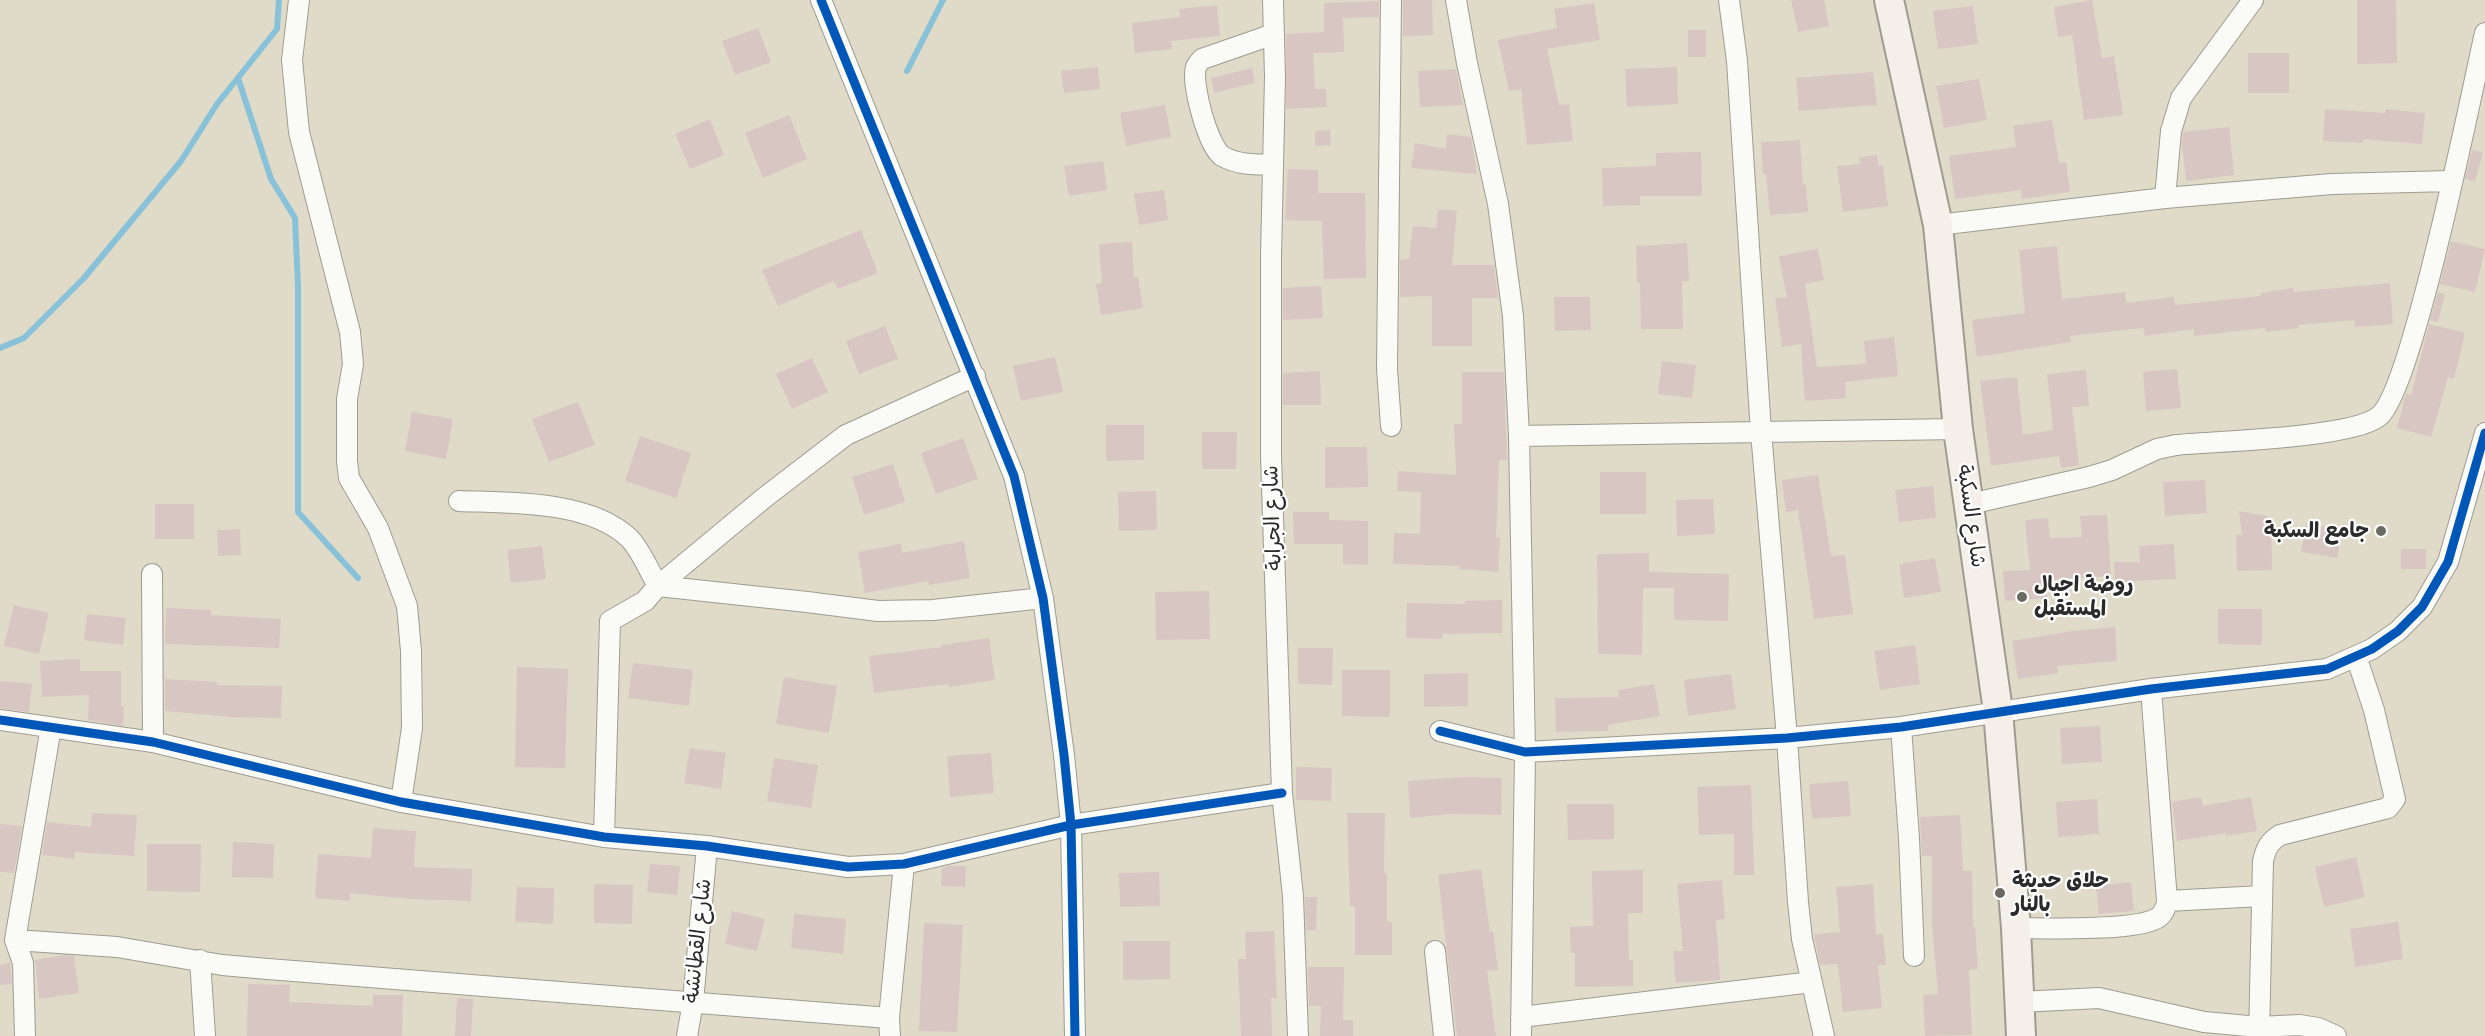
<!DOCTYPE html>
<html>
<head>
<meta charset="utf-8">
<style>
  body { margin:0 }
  canvas { display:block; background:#dfdbc8 }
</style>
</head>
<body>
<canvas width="2485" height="1036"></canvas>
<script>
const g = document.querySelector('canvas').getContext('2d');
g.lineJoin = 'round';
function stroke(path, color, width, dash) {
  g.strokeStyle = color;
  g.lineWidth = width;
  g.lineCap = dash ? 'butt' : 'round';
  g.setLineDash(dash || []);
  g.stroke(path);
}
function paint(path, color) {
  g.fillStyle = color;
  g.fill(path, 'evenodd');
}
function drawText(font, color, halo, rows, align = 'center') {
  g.font = font + ' Delius,"Playpen Sans Arabic",sans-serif';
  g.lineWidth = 4.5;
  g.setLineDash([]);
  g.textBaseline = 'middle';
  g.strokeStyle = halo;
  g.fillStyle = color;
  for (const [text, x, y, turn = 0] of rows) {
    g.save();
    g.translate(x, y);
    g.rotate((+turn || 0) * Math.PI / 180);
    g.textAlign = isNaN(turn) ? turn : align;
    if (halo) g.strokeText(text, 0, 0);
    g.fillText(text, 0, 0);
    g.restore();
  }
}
stroke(new Path2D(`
  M907,71l36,-71
  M238,78l33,101 24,39 3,69v225l60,66
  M0,348l24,-10 60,-60 97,-117 36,-57 60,-75 2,-29`), '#89c2d8', 6);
paint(new Path2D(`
  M1403,0h29l1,35 -30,1z
  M1791,0h33l5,26 -31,6z
  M2092,0l10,58 12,-2 9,59 -39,5 -12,-85 -14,2 -4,-30z
  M2357,0h39l1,63 -40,1z
  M1379,1v16l-36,1 1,34 -31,1 2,36h11l1,18 -41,2v-75l38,-2v-29z
  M1594,3l6,37 -53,9 12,56 10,-1 4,37 -46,4 -6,-56 -12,2 -11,-51 59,-12 -3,-19z
  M1217,5l3,31 -49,5 1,8 -37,4 -3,-30 48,-6 -1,-8z
  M1973,6l5,38 -40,5 -5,-38z
  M758,28l13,34 -36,13 -13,-34z
  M1688,30h18v27h-18z
  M2248,53h41v40h-41z
  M1098,67l2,22 -36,4 -3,-22z
  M1677,67l1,37 -51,3 -2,-38z
  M1252,68l3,15 -41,10 -3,-15z
  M1456,69l7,36 -43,2 -2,-36z
  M1873,72l4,33 -78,6 -3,-33z
  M1979,79l8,41 -43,8 -8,-42z
  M1165,105l6,32 -45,9 -6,-33z
  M2325,109l60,4 1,-4 39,4 -3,31 -59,-5 -1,4 -39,-2z
  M789,115l18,44 -44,19 -18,-45z
  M710,119l14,36 -34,14 -15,-35z
  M2052,120l7,43 7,-1 4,30 -48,7 -1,-9 -66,9 -6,-43 67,-9 -3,-21z
  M2229,127l5,48 -48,6 -4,-37 1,-12z
  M1330,130l1,15 -16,1v-15z
  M1447,134l24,3 6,37 -66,-6 4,-25 31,6z
  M1800,140l3,45h3l2,27 -38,3 -4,-41h-3l-2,-32z
  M2472,150l11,2 -8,29 -10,-2z
  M1701,152l1,44h-62v9l-37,1 -1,-38 54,-2v-13z
  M1877,155l2,11 4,-1 5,41 -45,6 -6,-46 23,-2 -1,-7z
  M1103,161l4,29 -38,6 -5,-30z
  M1288,169l30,1v23h47l1,85 -42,1 -2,-58 -37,-1z
  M1164,190l4,30 -29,5 -5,-31z
  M1438,209l19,2 -5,54h42l4,33h-26v48h-40v-50l-32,1v-37l9,-1 4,-33 23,2z
  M861,230l17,43 -40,16 -4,-8 -56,25 -16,-36z
  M2451,241l34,8 -10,43 -35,-8z
  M1132,242l2,36 4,-1 5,31 -42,7 -5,-31 6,-1 -3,-39z
  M1687,243l2,38h-7l1,48h-42l-1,-46h-3l-1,-37z
  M2057,246l5,53 63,-7 1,11 48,-6 1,8 86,-9 -1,-3 33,-5 1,4 96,-9 3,41 -38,3v-7l-57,5 1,3 -33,4 -1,-4 -71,8v-7l-49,7 -1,-8 -74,8 1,6 -94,15 -5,-37 53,-7 -6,-63z
  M1818,249l6,31 -19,4 12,83 49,-3 -2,-23 30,-4 4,39 -53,6 1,16 -41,3 -4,-57 -19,3 -7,-49 12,-1 -8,-41z
  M1321,286l2,32 -40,2v-32z
  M2438,292l7,2 -7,28 -8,-2z
  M1554,297h36l1,33 -36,1z
  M2429,324l36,9 -11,46 -6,-2 -17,60 -34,-9 9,-35 5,2z
  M885,326l13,33 -39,15 -13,-33z
  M1055,357l8,35 -42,9 -8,-35z
  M812,358l16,34 -36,17 -16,-35z
  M1662,361l34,4 -4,33 -34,-4z
  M2177,369l4,39 -35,3 -3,-39z
  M2086,370l3,36 -17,1 7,58 -18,3 -2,-12 -68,10 -11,-85 37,-4 6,58 30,-5 -6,-56z
  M1320,371l1,34h-38v-32z
  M1462,372h42l3,88h-8l-3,77h4l-2,35 -39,-3 1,-3 -67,-2 1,-31 26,1 1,-42 -24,-1 1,-20 58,4 -2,-51h8z
  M578,402l17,43 -46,17 -17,-43z
  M412,412l41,7 -7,40 -41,-8z
  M1106,425h38v35l-38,1z
  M1202,432h35l-1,37h-34z
  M640,436l51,17 -15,45 -51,-17z
  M963,438l15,41 -42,15 -15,-41z
  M1325,447h42l1,40 -43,1z
  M893,464l12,38 -41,13 -12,-38z
  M1600,472h46v42h-46z
  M1818,475l13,81 14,-1 8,59 -39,5 -16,-109 -12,2 -4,-32z
  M2205,480l2,33 -42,3 -2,-34z
  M1933,486l3,32 -37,4 -4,-32z
  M1156,491l1,39 -38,1 -1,-39z
  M1713,499l2,35 -38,2 -1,-36z
  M155,504h39v35h-39z
  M2239,511l32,6 1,53 -35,1 -1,-36h6z
  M1293,512h36v8l39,1v44l-25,-1v-20h-49z
  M2107,515l4,61 -65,4 1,18 -42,3 -2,-30 27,-1 -5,-50 23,-2 2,20 32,-1 -2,-21z
  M2306,523l36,7 -5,28 -36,-6z
  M240,529l1,26 -23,1 -1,-26z
  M964,541l6,37 -41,7 -1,-4 -63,12 -7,-41 43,-8 1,9z
  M2174,544l2,35 -61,3 -1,-20h26l-1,-16z
  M542,546l4,33 -35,4 -4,-33z
  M2401,549h25v20h-25z
  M1649,553v19l80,2 -1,47 -54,-1v-32h-31l-1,67 -44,-1 -1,-100z
  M1935,558l6,34 -37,6 -5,-34z
  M1209,591l1,48 -54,1 -1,-48z
  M1502,600v33l-60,1v5l-36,-1 1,-35 58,1v-3z
  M14,605l35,8 -10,41 -35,-8z
  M166,608l45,2v5l70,4 -2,29 -114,-4z
  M2218,609h44v36l-44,-1z
  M87,614l39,4 -3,27 -39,-5z
  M2115,627l2,34 -60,5 1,7 -40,6 -6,-38 60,-10z
  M989,638l6,42 -46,7 -1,-3 -74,9 -5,-37 73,-9v-2z
  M1915,645l5,39 -40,6 -6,-39z
  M1298,648h35l-1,37 -34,-1z
  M80,659v12h41v35h3l-1,20 -35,-6 1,-25 -47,2 -2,-36z
  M633,663l60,7 -4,36 -61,-8z
  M517,667l51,2 -3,99 -50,-1z
  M1342,670h48v47l-48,-1z
  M1468,673v33l-44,1v-33z
  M1731,674l5,35 -48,7 -4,-36z
  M784,677l53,9 -8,47 -53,-9z
  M165,679l52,3v3l65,1 -1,32 -51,-1 -65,-6z
  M0,681l32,3 -3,28 -29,-4z
  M1654,684l6,32 -52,9v6l-52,1 -1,-34 64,-1 -1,-7z
  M2100,726l2,36 -40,2 -2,-36z
  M690,748l36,5 -5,36 -37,-6z
  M991,753l3,40 -44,4 -3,-41z
  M774,758l44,7 -7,43 -44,-7z
  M1296,767l36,1 -1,33 -35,-1z
  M1465,777l37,1 -1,37 -51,-1 -40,4 -2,-37z
  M1848,781l3,35 -39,3 -3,-35z
  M1751,785l3,90h-20v-41l-35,1 -2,-48z
  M2201,797l2,9 48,-9 6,34 -31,5v-3l-49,8 -5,-39z
  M2097,799l2,35 -41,3 -2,-35z
  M1567,804h47v35l-46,1z
  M92,813l45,2 -3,41 -59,-4 -1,7 -32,-4 5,-33 44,5z
  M1347,813h38l-1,60h3v49h5v33h-37v-49h-5z
  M1960,815l3,56h9l1,56h2l3,42 -9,1 3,65 -47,1 -2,-41 15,-1 -6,-70v-68h-10l-2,-39z
  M0,824l22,2 -8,47 -14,-1z
  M373,828l43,3 -2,36 58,2 -1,32 -61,-2 -60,-6v8l-35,-3 3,-44 53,4z
  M233,842l41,2 -1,34 -41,-1z
  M147,844h54l-1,48 -53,-1z
  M2356,857l9,40 -41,10 -9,-40z
  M650,864l30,2 -3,29 -30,-3z
  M949,866h17l-1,21 -24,-1 1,-18z
  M1481,869l9,63 3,-1 5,39 -11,1 9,65h-39l-19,-161z
  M1643,870v43h-15l1,47h4v26l-58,1v-34h-4l-1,-26 23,-1 -1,-55z
  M1159,872l1,34 -40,1 -1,-34z
  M1722,880l3,39 -9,1 4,60 -44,3 -3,-32h10l-6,-67z
  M2131,882l3,29 -35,3 -3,-28z
  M594,884l39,1 -1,39 -38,-1z
  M1873,884l3,51 7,-1 3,31h-8l4,43 -39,4 -5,-48 -18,1 -6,-31 26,-2 -4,-45z
  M517,887l37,1 -1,36 -38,-2z
  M1305,897h12l-1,33h-10z
  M732,911l33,8 -8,32 -32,-7z
  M794,914l52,5 -3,35 -52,-6z
  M2398,922l5,37 -48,8 -5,-38z
  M924,923l39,2 -6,107 -38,-1z
  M1274,931l3,67h-6l1,38h-31l-3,-77h8l-1,-27z
  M1123,941h47v38l-47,1z
  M65,955l9,1 5,37 -40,6 -4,-39z
  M10,963l2,21 -12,1v-20z
  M1308,967h36l-1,53h10v16h-33l1,-30h-12z
  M248,984l42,1 -1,17 84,4v-11h30l-1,41h-155z
  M457,998l16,1 -2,37h-16z`), '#d8c6c2');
const street = new Path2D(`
  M299,0l-7,60 7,72 51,200 3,32 -6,35v62l2,17 29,50 29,78 4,45 1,77 -11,74
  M821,0l193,476 29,122 21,157 7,70 4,211
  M1273,0l2,77 -4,180v198l11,338 11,103 5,140
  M1391,0l-4,369 4,57
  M1456,0l11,63 31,141 15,112 6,120 6,316 -4,284
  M1729,0l8,61 24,371 197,-3
  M1273,164c-17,1 -35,1 -51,-8 -14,-10 -31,-72 -26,-89 1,-2 4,-6 6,-8l72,-25
  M2165,198l6,-67 10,-33 72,-98
  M1938,225l227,-27 167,-14 119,-3
  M1519,436l242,-4 26,306 11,164 4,37 22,97
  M459,501c51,2 130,-1 170,37 12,12 20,33 29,48l149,16 71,9 55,-1 110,-12
  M1970,504l119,-27 23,-7 45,-21 19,-4c41,-4 174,-7 202,-28 34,-24 94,-327 107,-384
  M152,574l1,168
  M0,720l153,22 248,60 203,35 103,9 141,21 56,-3 167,-39 211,-32
  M1901,727l8,111 5,118
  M1440,731l85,21 262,-14 114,-11 250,-38 176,-20 45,-20 26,-18 24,-24 26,-45 37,-129
  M604,837l6,-216 35,-20 13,-15 106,-88 82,-63 129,-59
  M2167,901l95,-5
  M2016,928c29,0 122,4 143,-11 5,-4 7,-9 8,-16l-16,-212
  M15,940l102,7 105,18 46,4 621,49
  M1435,951l9,85
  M200,960l5,76
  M2020,1002l79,-4 105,24 55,5 40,-2 19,3 18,8
  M1521,1017l291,-35
  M25,1036l-2,-73 -8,-23 36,-213
  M687,1036l6,-34 14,-156
  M890,1036l-1,-18 15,-154
  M2259,1036l4,-175c3,-13 6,-19 17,-26l108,-27 7,-9 -21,-89 -18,-54`);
const secondary = new Path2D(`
  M1889,0l49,225 20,204 40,282 18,217 5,108`);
stroke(street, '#9e9c91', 22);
stroke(secondary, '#9e9c91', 32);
stroke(street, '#fafaf7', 20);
stroke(secondary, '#f4f0e9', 28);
stroke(new Path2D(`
  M821,0l193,476 29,122 21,157 7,70 4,211
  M0,720l153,22 248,60 203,35 103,9 141,21 56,-3 167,-39 211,-32
  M1440,731l85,21 262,-14 114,-11 250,-38 176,-20 45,-20 26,-18 24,-24 26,-45 37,-129`), '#0057b8', 9);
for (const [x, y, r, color] of [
  [2381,531,6,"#6a6962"],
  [2022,597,6,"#6a6962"],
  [2000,893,6,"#6a6962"]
]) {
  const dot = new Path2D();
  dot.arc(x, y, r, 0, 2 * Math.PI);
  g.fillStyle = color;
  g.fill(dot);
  stroke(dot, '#fff', 2);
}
drawText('21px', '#2b2b2b', '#fff', [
  ["شارع السكبة",1971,516,82],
  ["شارع الجرابة",1273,518,-92],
  ["شارع القطانشة",698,941,-84]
]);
drawText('bold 21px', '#2b2b2b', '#fff', [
  ["جامع السكبة",2369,531,"right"],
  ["روضة اجيال",2034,585],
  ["المستقبل",2034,609],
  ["حلاق حديثة",2012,881],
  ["بالنار",2012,905]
], 'left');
</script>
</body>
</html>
